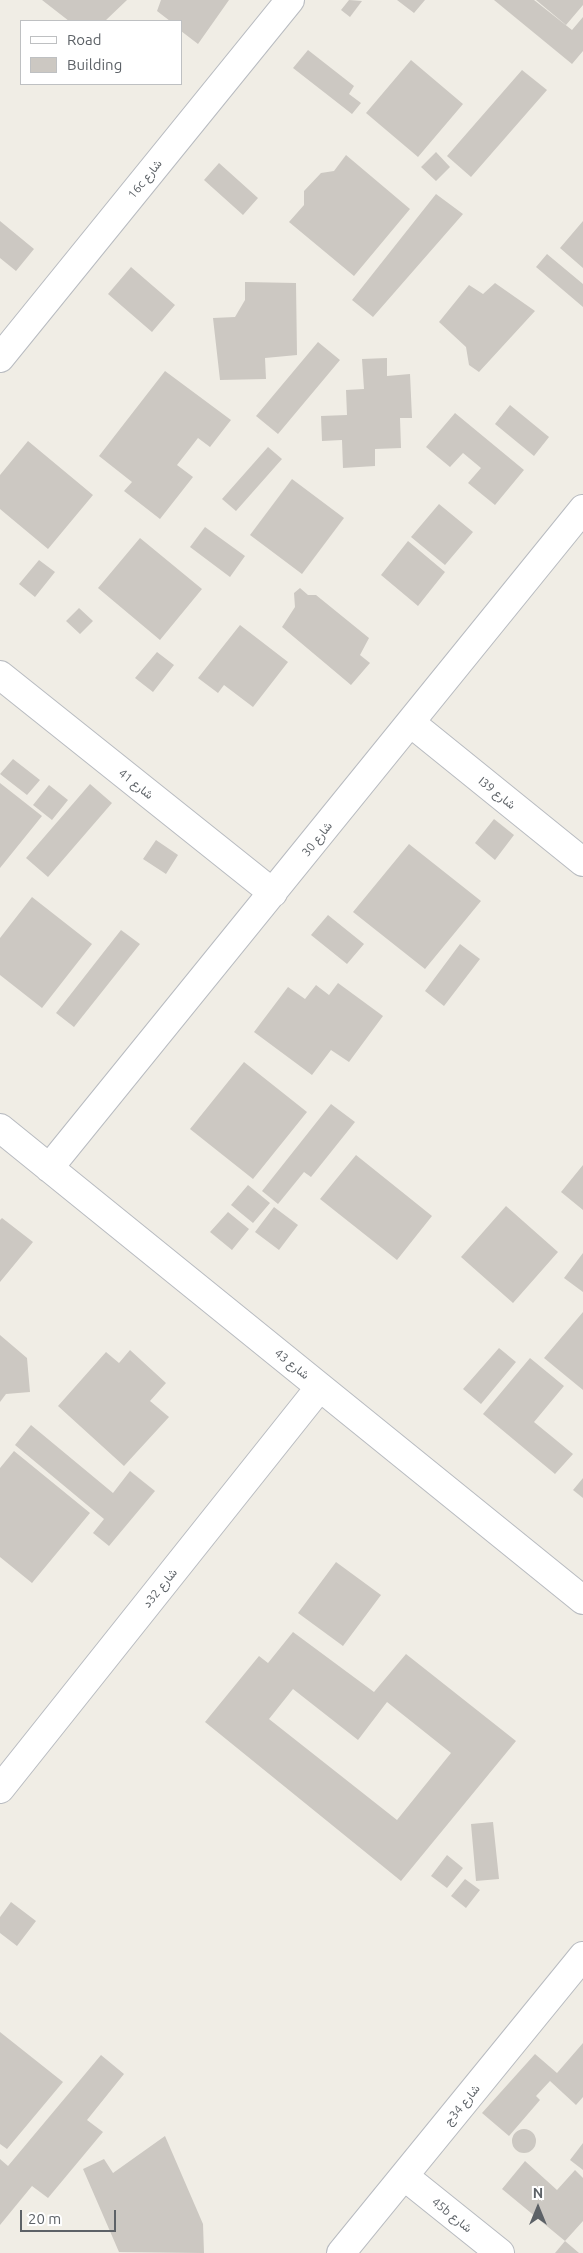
<!DOCTYPE html>
<html>
<head>
<meta charset="utf-8">
<style>
  body { margin:0 }
  #map { position:relative; width:583px; height:2253px; overflow:hidden; background:#f0ede5; font-family:Ubuntu,sans-serif }
  canvas { display:block }
  .legend { position:absolute; left:20px; top:20px; width:162px; height:65px; box-sizing:border-box; background:#fff; border:1px solid #bec0c2; margin:0; padding:6px 9px; list-style:none; font-size:15px; color:#5d6267 }
  .legend li { display:flex; align-items:center; gap:10px; height:25px }
  .legend b { width:25px; border:1px solid #bec0c2 }
  .north { position:absolute; left:513px; top:2183px; width:50px; height:50px; -webkit-text-stroke:4px #fff; paint-order:stroke; rotate:0deg; font-size:14px; font-weight:700; line-height:20px; text-align:center; color:#5d6267 }
  .north::after { content:''; display:block; margin:auto; width:18px; height:22px; background:#5d6267; clip-path:polygon(50% 0,100% 100%,50% 72%,0 100%) }
  .scale { position:absolute; left:20px; top:2210px; width:96px; height:22px; box-sizing:border-box; border:2px solid #5d6267; border-top:0; padding-left:6px; font-size:15px; line-height:18px; white-space:nowrap; color:#5d6267; -webkit-text-stroke:4px #fff; paint-order:stroke }
</style>
</head>
<body>
<div id="map">
<canvas width="583" height="2253"></canvas>
<ul class="legend">
<li><b style="height:6px;background:#fff"></b>Road</li>
<li><b style="height:14px;background:#ccc8c2"></b>Building</li>
</ul>
<div class="north">N</div>
<div class="scale">20 m</div>
</div>
<script>
const g = document.querySelector('canvas').getContext('2d');
g.lineJoin = 'round';
function paint(path, color) {
  g.fillStyle = color;
  g.fill(path, 'evenodd');
}
function stroke(path, color, width, dash) {
  g.strokeStyle = color;
  g.lineWidth = width;
  g.lineCap = dash ? 'butt' : 'round';
  g.setLineDash(dash || []);
  g.stroke(path);
}
function drawText(font, color, halo, rows, align = 'center') {
  g.font = font + ' Ubuntu,Vazirmatn,sans-serif';
  g.lineWidth = 4;
  g.setLineDash([]);
  g.textBaseline = 'middle';
  g.strokeStyle = halo;
  g.fillStyle = color;
  for (const [text, x, y, turn = 0] of rows) {
    g.save();
    g.translate(x, y);
    g.rotate((+turn || 0) * Math.PI / 180);
    g.textAlign = isNaN(turn) ? turn : align;
    if (halo) g.strokeText(text, 0, 0);
    g.fillText(text, 0, 0);
    g.restore();
  }
}
paint(new Path2D(`
  M42,0h85l-22,21h-36z
  M161,0h68l-31,44 -17,-13v-10h-11l-13,-10z
  M349,0l13,1 -12,16 -9,-7z
  M397,0h28l-11,13z
  M494,0h40l38,30 11,-13v34l-11,13z
  M536,0h47v5l-17,20z
  M308,50l46,36 -5,8 12,9 -9,11 -59,-46z
  M411,60l52,44 -45,53 -52,-44z
  M522,70l25,20 -76,87 -24,-21z
  M436,152l14,15 -14,14 -15,-14z
  M346,155l64,54 -56,67 -65,-54 15,-17v-14l17,-18 13,-2z
  M219,163l39,35 -15,17 -39,-35z
  M436,194l27,20 -90,103 -21,-17z
  M0,221l34,28 -18,22 -16,-13z
  M583,221v47l-23,-20z
  M547,254l36,30v23l-47,-40z
  M131,267l44,38 -23,27 -44,-38z
  M245,282l51,1 1,72 -32,3 1,21 -46,1 -7,-62 22,-1 10,-17z
  M495,283l40,28 -56,61 -10,-7 -3,-18 -27,-25 30,-37 14,9z
  M318,342l22,18 -62,74 -22,-18z
  M387,358v18l23,-2 2,44h-12l1,30 -26,1v17l-32,2 -1,-28 -20,1 -1,-25 26,-1 -1,-25 18,-1 -2,-30z
  M165,371l66,49 -21,27 -12,-9 -21,27 16,12 -33,42 -36,-28 8,-9 -33,-26z
  M510,405l39,32 -15,19 -39,-32z
  M455,413l69,57 -29,35 -27,-22 13,-15 -18,-15 -13,14 -24,-20z
  M28,441l65,54 -45,54 -48,-40v-34z
  M268,447l14,12 -46,52 -14,-12z
  M292,479l52,39 -42,56 -52,-39z
  M439,504l34,28 -28,33 -34,-28z
  M205,527l40,29 -15,21 -40,-30z
  M140,538l62,51 -42,51 -62,-52z
  M408,541l37,31 -27,34 -37,-31z
  M39,560l16,12 -20,25 -16,-13z
  M300,588l8,7h8l53,43 -9,17 10,8 -19,22 -69,-58 13,-20 -1,-14z
  M79,608l14,13 -13,13 -14,-13z
  M240,625l48,37 -35,45 -29,-22 -6,8 -20,-15z
  M157,652l17,13 -21,27 -18,-14z
  M13,759l27,21 -13,15 -27,-21z
  M0,783l42,33 -42,52z
  M90,784l22,19 -64,74 -22,-19z
  M49,785l19,15 -16,20 -19,-15z
  M494,819l20,16 -19,25 -20,-17z
  M156,840l22,15 -12,19 -23,-15z
  M409,844l72,57 -56,68 -72,-57z
  M32,897l60,47 -50,64 -42,-33v-37z
  M328,915l36,29 -17,20 -36,-29z
  M121,930l19,14 -66,83 -18,-14z
  M460,944l20,15 -36,47 -19,-15z
  M338,983l45,33 -34,46 -18,-12 -19,25 -58,-43 34,-45 17,12 11,-14 13,10z
  M244,1062l63,50 -54,67 -63,-50z
  M331,1104l24,18 -44,55 -7,-5 -26,32 -16,-13z
  M356,1155l76,61 -35,44 -77,-61z
  M583,1165v45l-22,-18z
  M248,1185l22,18 -17,20 -22,-18z
  M506,1206l52,46 -45,51 -52,-46z
  M274,1207l24,18 -19,25 -24,-18z
  M228,1212l21,17 -17,21 -22,-18z
  M2,1218l31,24 -33,40v-62z
  M583,1253v39l-19,-14z
  M583,1312v78l-39,-32z
  M0,1335l27,23 3,34 -24,2 -6,8z
  M499,1348l17,14 -35,42 -18,-15z
  M130,1350l36,33 -16,18 19,16 -45,49 -66,-60 48,-54 13,11z
  M530,1358l34,28 -30,36 39,32 -18,20 -72,-60z
  M31,1425l82,68 17,-22 25,20 -46,55 -16,-13 11,-14 -89,-74z
  M14,1451l76,62 -58,70 -32,-26v-89z
  M583,1478v20l-10,-8z
  M336,1562l45,33 -38,51 -45,-33z
  M293,1632l81,60 32,-38 110,87 -115,140 -196,-159 54,-66 9,7zM293,1689l65,51 29,-38 64,51 -54,67 -128,-101z
  M493,1822l6,57 -23,2 -5,-57z
  M447,1855l16,13 -16,20 -16,-12z
  M465,1879l15,11 -14,18 -15,-12z
  M11,1902l25,19 -19,25 -17,-13v-16z
  M0,2032l63,50 -56,67 -7,-5z
  M583,2043v54l-7,8 -26,-24 -14,15 4,4 -31,36 -27,-23 53,-59 22,19z
  M101,2055l23,19 -37,46 16,12 -55,66 -16,-12 -32,39v-66l8,7z
  M512 2141a12 12 0 1 1 24 0a12 12 0 1 1-24 0Z
  M165,2136l38,88 1,29 -85,-1 -36,-83 21,-10 9,14z
  M583,2143v27l-13,-10z
  M525,2161l32,29 18,-20 8,8v43l-18,20 -63,-52z
  M565,2241l14,12h-24z`), '#ccc8c2');
const minor = new Path2D(`
  M0,358l290,-358
  M0,675l273,218
  M411,723l172,139
  M0,1128l583,472
  M49,1168l534,-659
  M0,1789l320,-402
  M404,2176l96,77
  M341,2253l242,-297`);
stroke(minor, '#b8bbc0', 30);
stroke(minor, '#fff', 28);
drawText('12px', '#5d6267', '#fff', [
  ["16c شارع",145,179,-51],
  ["شارع 41",136,784,39],
  ["شارع 39ا",497,793,39],
  ["شارع 30",317,839,-51],
  ["شارع 43",292,1364,39],
  ["شارع 32د",160,1588,-51],
  ["شارع 34ج",462,2105,-51],
  ["45b شارع",452,2215,39]
]);
</script>
</body>
</html>
